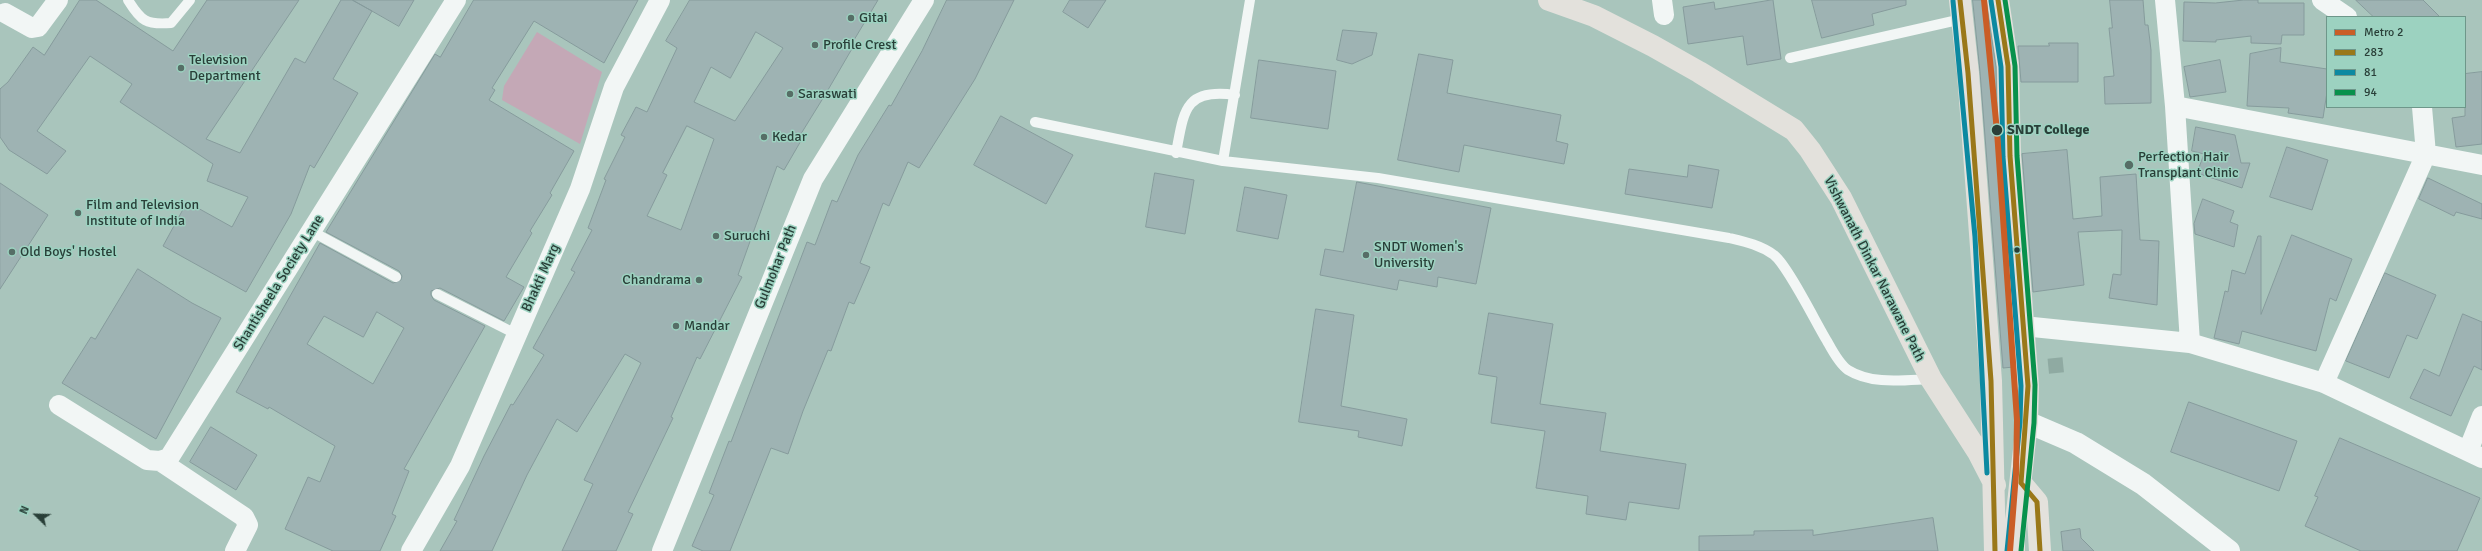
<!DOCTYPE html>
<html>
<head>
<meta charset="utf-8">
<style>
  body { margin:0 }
  #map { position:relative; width:2482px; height:551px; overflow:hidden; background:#a9c5bc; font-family:Signika,sans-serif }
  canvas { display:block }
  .legend { position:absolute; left:2326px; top:16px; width:140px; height:92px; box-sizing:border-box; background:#9cd2c0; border:1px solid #6e978a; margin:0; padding:5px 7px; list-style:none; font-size:12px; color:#293f38 }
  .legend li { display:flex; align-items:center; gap:8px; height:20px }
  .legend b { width:20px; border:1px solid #6e978a }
  .north { position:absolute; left:16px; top:495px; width:40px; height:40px; -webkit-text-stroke:3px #9cd2c0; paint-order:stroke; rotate:293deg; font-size:11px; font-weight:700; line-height:16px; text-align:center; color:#293f38 }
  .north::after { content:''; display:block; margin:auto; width:14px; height:18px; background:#293f38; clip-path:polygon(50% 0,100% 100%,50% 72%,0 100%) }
</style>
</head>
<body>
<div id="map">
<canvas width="2482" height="551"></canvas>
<ul class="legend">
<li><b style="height:5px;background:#ca5d26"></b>Metro 2</li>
<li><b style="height:5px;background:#9a7819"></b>283</li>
<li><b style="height:5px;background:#0c89a1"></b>81</li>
<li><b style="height:5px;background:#08914c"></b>94</li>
</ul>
<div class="north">N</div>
</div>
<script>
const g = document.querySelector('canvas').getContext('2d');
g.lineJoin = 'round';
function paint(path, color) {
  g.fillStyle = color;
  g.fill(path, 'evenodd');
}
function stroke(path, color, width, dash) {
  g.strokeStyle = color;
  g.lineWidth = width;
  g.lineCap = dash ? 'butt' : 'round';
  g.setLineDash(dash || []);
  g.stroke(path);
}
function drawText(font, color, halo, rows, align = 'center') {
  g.font = font + ' Signika,sans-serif';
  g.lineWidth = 3;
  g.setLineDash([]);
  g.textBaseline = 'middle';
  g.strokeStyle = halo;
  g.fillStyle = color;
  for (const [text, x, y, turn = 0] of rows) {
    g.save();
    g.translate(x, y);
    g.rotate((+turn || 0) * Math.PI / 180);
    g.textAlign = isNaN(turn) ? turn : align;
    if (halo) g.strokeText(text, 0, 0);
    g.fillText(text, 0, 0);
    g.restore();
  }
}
paint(new Path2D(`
  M537,32l65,40 -22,72 -78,-44 2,-14z`), '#c4a8b6');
const building = new Path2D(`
  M80,0h16l77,51 34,-51h92l-93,139 34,14 55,-95 10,5 36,-63h11l20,11 -39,68 25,14 -44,75 -4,-3 -19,49 -45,78 -83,-46 24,-44 45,25 16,-30 -41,-16 6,-17 -93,-62 12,-18 -42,-28 -53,75 29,20 -19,23 -38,-24 -9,-13v-48l8,-7 25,-35 11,8z
  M353,0h61l-15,26z
  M474,0h164l-34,63 -70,-42 -42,67 3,2 -6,10 85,51 -24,42 2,2 -22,36 2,2 -26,44 18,10 -20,34 -64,-33 -9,3v4l3,5 51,26 -81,143 5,2 -17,43 4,2 -16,35h-47l-48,-22 23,-52 12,5 15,-36 -66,-39 -1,2 -32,-17 84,-149 73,40 8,-3 1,-4 -3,-5 -73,-39 109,-178 5,3zM377,312l27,16 -31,56 -66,-40 17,-28 39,21z
  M690,0h188l-27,45 2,2 -28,48 -26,42 3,2 -18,31 -7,-4 -39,109 4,2 -42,82 -3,-2 -26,60 2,1 -45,94 5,2 -17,37h-54l31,-67 -9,-4 57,-117 -16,-9 -48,78 -20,-13 -30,56 -35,76h-52l17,-30 -3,-1 30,-64 27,-52 2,1 31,-50 -11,-7 42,-76 -4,-2 21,-40 -4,-2 18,-48 -2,-1 21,-42 -4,-2 15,-28 11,5 30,-64 -11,-7zM756,32l27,16 -48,73 -41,-19 17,-35 19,11zM687,126l27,13 -33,91 -34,-14 20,-41 -4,-2z
  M947,0h67l-39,79 -56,89 -11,-6 -19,44 -6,-3 -23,60 10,4 -16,37 -5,-2 -18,49 -3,-1 -25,61 -15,43 -17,-6 -41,103h-27l-11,-5 22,-51 -5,-2 20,-52 2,1 76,-200 8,3 17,-45 5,2 21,-47 31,-50 2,1 31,-55z
  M1070,0h36l-18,28 -25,-16z
  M1773,0l8,59 -34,6 -4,-29 -55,8 -5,-37 31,-5 1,7z
  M1812,0h94v5l-34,9 2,11 -52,13z
  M1973,0h13l10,67 2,90 16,210 -11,1 -23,-296z
  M2110,0h33l2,25h3l3,25v53l-46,1 -1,-27 10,-1 -5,-48h3z
  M2244,0h14v3h46v32h-22l-1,9 -30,-1v-7l-35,4v2l-33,-1 1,-39 31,1z
  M2356,0h67l17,17h-66z
  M1343,30l34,3 -5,22 -20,9 -15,-4z
  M2049,43h29v39h-57l-3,-36h31z
  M2281,48l-1,14 47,7v23l-4,26 -35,-5 1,-5 -42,-2 3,-52z
  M1419,54l34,6 -6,33 114,22 -5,26 12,3 -4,20 -100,-19 -5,27 -61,-12z
  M1259,60l77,11 -8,58 -77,-11z
  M2220,60l6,32 -36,5 -6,-30z
  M2482,72v72l-26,3 -4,-29 13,-2v-42z
  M1001,116l72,39 -27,49 -72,-39z
  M2196,127l39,8 6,28h9l-8,25 -45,-15 7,-19 -12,-3z
  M2287,147l41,13 -16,50 -42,-13z
  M2067,150l6,69 29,-3 -2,-39 36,-3 4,66 19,1 -2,64 -48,-7 4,-24 8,1 1,-45 -44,2 6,53 -51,7 -11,-138z
  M1689,165l30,5 -7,38 -87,-14 4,-25 58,8z
  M1155,173l39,7 -9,54 -39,-7z
  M2428,178l54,26v15l-26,-7 -2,4 -35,-17z
  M1357,182l134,26 -15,76 -38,-7 -1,10 -38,-7 -2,10 -77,-15 5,-26 18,3z
  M0,183l48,32 -48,74z
  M1245,187l42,8 -9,44 -41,-8z
  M2203,199l31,12 -4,11 8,3 -4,22 -39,-13 -1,-10z
  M2292,235l60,24 -16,42 -6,-3 -14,53 -74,-20 -3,13 -25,-6 11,-47 3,1 4,-22 13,4 13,-38h3v78z
  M138,269l54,34 29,15 -65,121 -94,-56 29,-46 4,2z
  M2385,273l51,22 -19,44 -10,-4 -18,43 -43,-17z
  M1316,309l38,6 -13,91 66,13 -5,27 -44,-9 1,-6 -60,-9z
  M1489,313l64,11 -13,80 66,9 -6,38 86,13 -7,45 -50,-7 -3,18 -40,-6 2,-18 -52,-8 9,-57 -54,-8 6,-46 -18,-3z
  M2463,314l19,8v48l-8,-4 -23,50 -41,-18 14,-29 15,7z
  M2189,402l108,39 -18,50 -108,-39z
  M211,427l46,28 -21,35 -46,-28z
  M2340,438l140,60 -23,53h-96l-56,-25 13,-29 -3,-1z
  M1933,518l5,33h-239v-15l55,-1v-4l59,-1v5z
  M2080,529l1,9 13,13h-31l-2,-19z`);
paint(building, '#9eb3b3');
stroke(building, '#869b9c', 1);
stroke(new Path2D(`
  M2055,358l2,20`), '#8faaa2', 15, [15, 8]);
stroke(new Path2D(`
  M128,0c13,21 18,25 43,23l19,-23
  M1790,58l172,-39
  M1035,122l188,39 155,17 351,60c17,4 31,7 45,17 14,11 42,68 53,86 5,9 12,23 21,29 24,15 56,10 83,9
  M1176,153c8,-42 8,-65 59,-58
  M1223,161l27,-161
  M311,231l85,46
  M437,294l79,40`), '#f2f6f5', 10);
stroke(new Path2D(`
  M1662,0l2,15
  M2165,0l10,106 15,237
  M2322,0l25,17
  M5,13l27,15 6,-1 20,-27
  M2175,106l307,59
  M2023,326l167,17 134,40 158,75
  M2324,383l102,-229 -4,-47
  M59,405l88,55 13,1 9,-3 287,-458
  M2468,451l14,-35
  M160,461l84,56 4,8 -13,26
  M411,551l49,-85 120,-277 34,-102 46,-87
  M662,551l151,-372 111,-179`), '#f2f6f5', 20);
stroke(new Path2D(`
  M2027,422l49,21 67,41 86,67`), '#f2f6f5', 22);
stroke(new Path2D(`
  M1549,0l45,16 59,30 46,26 95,58 16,20 31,48 90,181 47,73 17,33
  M1960,0l8,73 23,308 4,170
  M1998,0l10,66 2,90 18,230 -1,36 -13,118v11
  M2021,483l16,19 3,49`), '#e3e1dc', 22);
stroke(new Path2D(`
  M1960,0l8,73 23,308 4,170
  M1998,0l10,66 2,90 18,230 -7,97 16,19 3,49`), '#9a7819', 5);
stroke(new Path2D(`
  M1953,1l22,236 12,236
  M1991,1l10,66 2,90 18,229 -1,36 -13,129`), '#0c89a1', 5);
stroke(new Path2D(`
  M2005,0l10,66 2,90 18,229 -1,38 -13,128`), '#08914c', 5);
stroke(new Path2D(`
  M1984,0l13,131 20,289 -1,54 -6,77`), '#ca5d26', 6);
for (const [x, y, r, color] of [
  [851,18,4,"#566e66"],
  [815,45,4,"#566e66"],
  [181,68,4,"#566e66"],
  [790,94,4,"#566e66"],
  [1997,130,6,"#293f38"],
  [764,137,4,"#566e66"],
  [2129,165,5,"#566e66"],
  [78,213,4,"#566e66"],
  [716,236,4,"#566e66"],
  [2017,250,3.5,"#293f38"],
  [12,252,4,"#566e66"],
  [1366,255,4,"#566e66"],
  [699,280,4,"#566e66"],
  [676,326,4,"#566e66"]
]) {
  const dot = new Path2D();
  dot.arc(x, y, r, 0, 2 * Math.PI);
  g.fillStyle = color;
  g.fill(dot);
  stroke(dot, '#9cd2c0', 1.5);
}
drawText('14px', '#293f38', '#9cd2c0', [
  ["Gitai",859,18],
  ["Profile Crest",823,45],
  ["Television",189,60],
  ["Department",189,76],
  ["Saraswati",798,94],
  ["Kedar",772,137],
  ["Perfection Hair",2138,157],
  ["Transplant Clinic",2138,173],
  ["Film and Television",86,205],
  ["Institute of India",86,221],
  ["Suruchi",724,236],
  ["SNDT Women's",1374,247],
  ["University",1374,263],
  ["Old Boys' Hostel",20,252],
  ["Chandrama",691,280,"right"],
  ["Mandar",684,326]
], 'left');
drawText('bold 14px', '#293f38', '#9cd2c0', [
  ["SNDT College",2007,130]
], 'left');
drawText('14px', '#293f38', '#9cd2c0', [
  ["Gulmohar Path",776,267,-68],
  ["Vishwanath Dinkar Narawane Path",1874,269,63],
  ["Bhakti Marg",541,278,-66],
  ["Shantisheela Society Lane",279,283,-58]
]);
</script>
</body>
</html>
